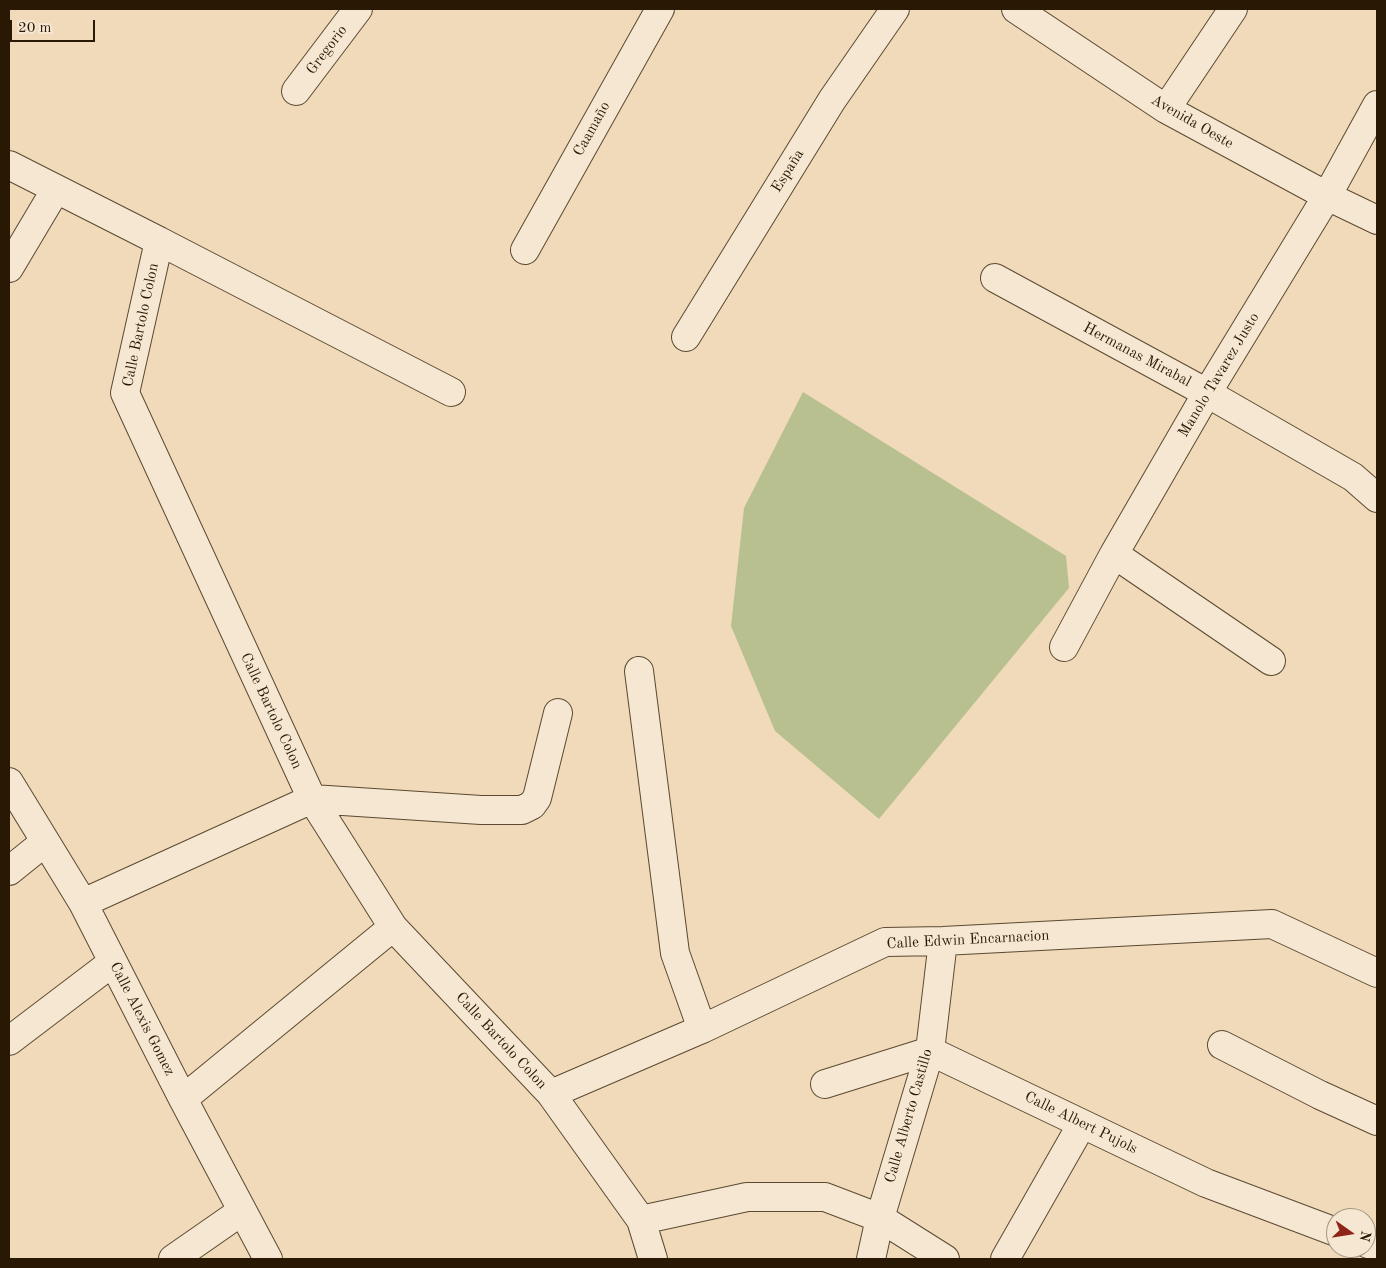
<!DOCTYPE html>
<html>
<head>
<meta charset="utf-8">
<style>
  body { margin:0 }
  #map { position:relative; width:1386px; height:1268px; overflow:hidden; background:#f0dab9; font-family:"Old Standard TT",serif }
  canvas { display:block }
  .frame { position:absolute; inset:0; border:10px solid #291904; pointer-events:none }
  .north { position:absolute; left:1326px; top:1208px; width:50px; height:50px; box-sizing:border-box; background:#f5e7d2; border:1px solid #a39580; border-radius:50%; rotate:103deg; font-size:14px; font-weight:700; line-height:20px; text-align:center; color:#291904 }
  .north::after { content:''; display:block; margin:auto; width:18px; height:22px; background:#8f2418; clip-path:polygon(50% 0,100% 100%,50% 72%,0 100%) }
  .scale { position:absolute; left:10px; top:20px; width:85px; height:22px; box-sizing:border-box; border:2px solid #291904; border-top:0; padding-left:6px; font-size:15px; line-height:18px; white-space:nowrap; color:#291904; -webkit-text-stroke:4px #f5e7d2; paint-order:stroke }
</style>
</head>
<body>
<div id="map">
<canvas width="1386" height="1268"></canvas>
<div class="frame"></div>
<div class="north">N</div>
<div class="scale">20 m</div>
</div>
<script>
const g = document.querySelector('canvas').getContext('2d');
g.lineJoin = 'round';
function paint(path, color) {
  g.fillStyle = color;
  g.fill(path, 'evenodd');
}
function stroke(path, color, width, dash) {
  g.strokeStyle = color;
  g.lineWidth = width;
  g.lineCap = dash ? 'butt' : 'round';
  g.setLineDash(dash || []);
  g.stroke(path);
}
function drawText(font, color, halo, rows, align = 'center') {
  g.font = font + ' "Old Standard TT",serif';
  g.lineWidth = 4;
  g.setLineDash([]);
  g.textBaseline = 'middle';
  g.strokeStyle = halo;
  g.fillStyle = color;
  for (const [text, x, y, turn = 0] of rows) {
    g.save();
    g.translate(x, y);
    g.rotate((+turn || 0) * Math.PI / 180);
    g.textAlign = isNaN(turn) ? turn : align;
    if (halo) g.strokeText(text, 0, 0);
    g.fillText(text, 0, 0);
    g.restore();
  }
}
paint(new Path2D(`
  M803,392l263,164 3,32 -190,231 -104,-88 -44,-105 13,-118z`), '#b9c08f');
const minor = new Path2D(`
  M1016,9l150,100 161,87 50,24
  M296,91l62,-82
  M1166,109l67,-100
  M9,165l150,76 -34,152 187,406 81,128 158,167 90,126 12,39
  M159,241l292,151
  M525,250l135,-241
  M9,268l47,-79
  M995,278l212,115 146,84 24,21
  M686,337l146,-237 63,-91
  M1114,554l157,107
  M1064,647l50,-93 93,-161 120,-197 50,-91
  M639,671l36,282 27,76
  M9,782l74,121 100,196 85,160
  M9,871l36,-29
  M83,903l229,-104 169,11h41l10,-5 5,-7 21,-85
  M9,1041l104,-79
  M1222,1045l98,50 57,26
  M825,1084l105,-33 276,132 130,49
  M551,1094l151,-65 183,-87 58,-1 329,-17 105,49
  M183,1099l210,-172
  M641,1220l106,-23h78l55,21 65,41
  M1366,1243l11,4
  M173,1259l69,-48
  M871,1259l9,-41 50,-167 13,-110
  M1005,1259l77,-135`);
stroke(minor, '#5b4931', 30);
stroke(minor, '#f5e7d2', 28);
drawText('15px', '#291904', '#f5e7d2', [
  ["Gregorio",327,50,-53],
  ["Avenida Oeste",1192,122,30],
  ["Caamaño",592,129,-61],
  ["España",788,171,-58],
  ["Calle Bartolo Colon",141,325,-78],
  ["Hermanas Mirabal",1137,355,28],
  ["Manolo Tavarez Justo",1219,375,-59],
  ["Calle Bartolo Colon",271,711,65],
  ["Calle Edwin Encarnacion",968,940,-3],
  ["Calle Alexis Gomez",142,1019,63],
  ["Calle Bartolo Colon",501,1041,47],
  ["Calle Alberto Castillo",909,1116,-74],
  ["Calle Albert Pujols",1081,1123,26]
]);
</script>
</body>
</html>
